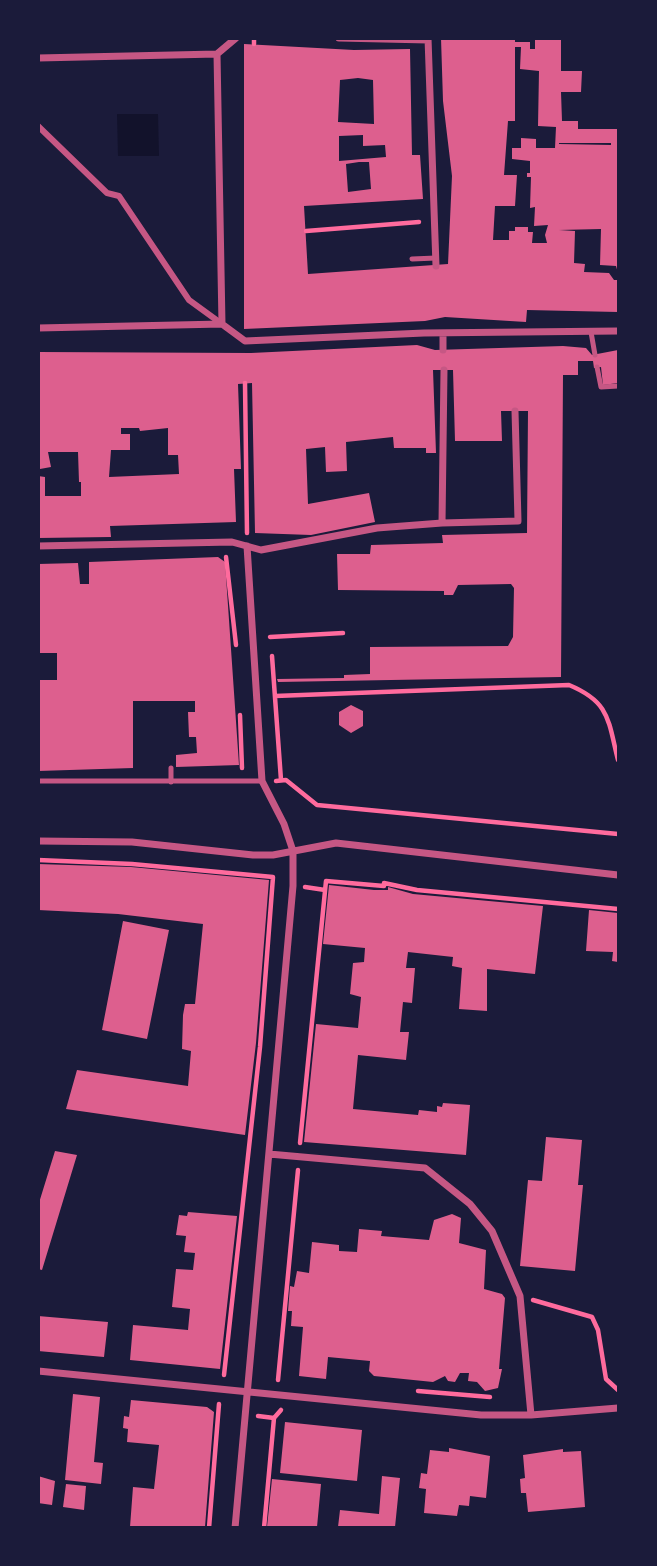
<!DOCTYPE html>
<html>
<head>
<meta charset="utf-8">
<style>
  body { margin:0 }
  #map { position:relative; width:657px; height:1566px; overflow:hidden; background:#1b1b3a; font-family:Raleway,sans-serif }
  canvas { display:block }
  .frame { position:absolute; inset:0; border:40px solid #1b1b3a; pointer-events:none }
</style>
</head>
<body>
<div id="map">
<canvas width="657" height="1566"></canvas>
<div class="frame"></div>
</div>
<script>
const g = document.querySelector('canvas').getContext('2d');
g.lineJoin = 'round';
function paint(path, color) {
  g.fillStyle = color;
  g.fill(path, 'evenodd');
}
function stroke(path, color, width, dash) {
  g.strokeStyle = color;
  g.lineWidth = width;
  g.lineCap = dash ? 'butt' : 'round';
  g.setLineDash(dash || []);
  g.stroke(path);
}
paint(new Path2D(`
  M117,114h41l1,42h-41z`), '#12122b');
paint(new Path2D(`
  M441,38h74v4h15v7h5v-11h26v33h21l-1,21h-20l1,29h16v8h40v144l-2,-7 -16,-1 1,-36 -42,1 16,1 -1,32 11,1 -1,8 25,1 5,7h4v32l-91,-2 -1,12 -81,-5 -20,4 -181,8v-285l110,6 56,-1 2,106h8l3,44 -119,7 4,68 140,-10 4,-88 -9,-75zM515,47h6l-1,22 19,2 -1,55 18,1 -1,21h-19v-9l-15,-1v10h-9v11l18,2v12h-3v4h4l-1,31 5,-1 -1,19 14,-1 -3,10 2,8h-15l1,-11h-5v-5h-13v4h-6v9h-16l2,-34h20l2,-31h-13l4,-54h7zM358,78l15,2 1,44 -36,-2 2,-42zM363,135v11l22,-1 1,12 -47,4v-25zM559,143h52v2l-52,-1zM359,162h10l2,27 -23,3 -2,-28z
  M417,345l18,5 128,-4 23,2 6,7 26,-5v33l-15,2 -2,-18 -7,1 -1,-7h-15v14h-15l-2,302 -283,5 -1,-3 67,-1v-3l26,-1v-27l138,-1 5,-9 1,-49 -3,-4 -53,1 -5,10h-9v-4l-106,-1 -1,-36h33l1,-9 72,-2 -1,-8 85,-2 1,-122h-27l1,30h-47l-2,-71h-20l3,83h-10v-5h-32l-1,-11 -47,5 1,29 -21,1 -1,-25 -19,2 2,55 61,-11 6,29 -64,13 -56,-2 -3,-150 -14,1 3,85h-7l2,53 -126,4 1,11 -73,1v-62l7,1v19h36v-14h-2l-1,-30h-30l3,15 -11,2 -2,-117 213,1zM121,428h18l1,3 28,-3v27h10l1,19 -70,3 2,-27h19v-16h-9z
  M218,557l7,5 14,203 -63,2v-12l21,-2 -1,-16h-7l-1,-25h7v-11h-62v67l-95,3v-91h19v-27h-19v-89l40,-1 2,21h9v-22z
  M351,705l12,6v15l-12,7 -12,-8v-13z
  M38,864l93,3 138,13 -13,163 -11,92 -179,-26 11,-39 111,16 3,-35 -9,-2 1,-34 2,-11h10l8,-80 -85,-10 -80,-4z
  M329,885l45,5h14v-3l25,7 130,12 -8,68 -48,-5v42l-28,-2 3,-41 -10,-2 1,-9 -45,-5 -2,16h9l-3,35 -9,-1 -3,30h9l-3,28 -48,-5 -5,54 65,6 1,-5 18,2v-6l5,1 1,-4 27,2 -4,50 -162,-13 12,-118 42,4 3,-31 -11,-3 3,-31 11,-1 1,-14 -42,-4z
  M589,910l29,3v49l-6,-1 1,-9 -27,-1z
  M123,921l46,9 -22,109 -45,-9z
  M546,1137l36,3 -4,45h5l-8,86 -55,-5 8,-86 14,1z
  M55,1151l22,4 -35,115 -4,-1v-63z
  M188,1212l49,4 -17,153 -90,-9 3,-35 55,5 2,-21 -18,-2 4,-38 17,1 2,-17 -11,-1 2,-16 -10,-1 3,-20 8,1z
  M452,1214l9,4 -2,25 27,7 -2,39 18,5 3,4 -6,71h3l-4,19 -13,3 -8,-9 -9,-1 1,-8h-9l-5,9 -7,-1 -3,-5 -12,6 -59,-6 -5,-5 1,-10 -42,-4 -2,22 -27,-3 4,-49 -12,-1 1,-15h-4l2,-25 4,1 3,-16 12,2 3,-31 27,3v6l18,1 2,-23 23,2 -1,5 48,4 5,-20z
  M38,1316l70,6 -4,35 -66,-6z
  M73,1394l27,3 -6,65 9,1 -2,21 -36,-4z
  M131,1400l76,7 7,5 -9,115h-75l3,-40 21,2 5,-44 -32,-3 1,-13 -5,-1 1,-12 5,1z
  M285,1422l77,8 -5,51 -77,-8z
  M449,1448l41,8 -4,42 -16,-2 -1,10 -10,-1 -2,11 -33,-3 2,-24 -7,-1 2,-15 6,1 3,-24 19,2z
  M563,1449v3l18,-1 4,56 -57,5 -2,-19h-5l-1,-14 5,-1 -2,-23z
  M38,1476l17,5 -3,24 -14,-2z
  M382,1476l18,2 -5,49h-57l2,-17 39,4z
  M272,1479l49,5 -4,43h-50z
  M66,1484l20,2 -2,24 -21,-3z`), '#dd5f8e');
stroke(new Path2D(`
  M254,44v-6
  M306,231l113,-9
  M245,383l2,150
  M226,557l10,88
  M270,637l73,-4
  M272,656l9,124
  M275,696l294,-11c41,17 39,35 49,75
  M240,715l2,53
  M276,781l10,-1 31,25 301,29
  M38,860l94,4 141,13 -13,170 -36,328
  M305,887l20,3
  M300,1143l26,-262 58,5v-3l33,7 201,19
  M533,1300l59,17 6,13 8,49 12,11
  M278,1380l20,-210
  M418,1391l72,6
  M258,1416l16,2
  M209,1528l10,-124
  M264,1528l10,-110 7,-8`), '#ff6b9d', 4.5);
stroke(new Path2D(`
  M412,259l24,-1
  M591,332l4,23
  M597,367l4,20 17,-1
  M171,768v14
  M38,781h224`), '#c65784', 5);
stroke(new Path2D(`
  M38,126l69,67 12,3 70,104 33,24`), '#c65784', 6);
stroke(new Path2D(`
  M339,38l89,2
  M428,38l8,228
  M217,54l19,-16
  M38,58l179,-4 5,270
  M222,324l23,17 179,-8 194,-2
  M38,328l184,-4
  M443,333v17
  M442,523l76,-2 -3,-110
  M38,546l194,-4 29,8 116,-22 65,-5 2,-153
  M38,841l94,1 121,13h20l63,-12 282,32
  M269,1154l156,14 45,36 22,27 28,65 11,119
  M38,1371l443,44h50l87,-7
  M235,1528l58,-642v-35l-9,-27 -22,-43 -15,-235`), '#c65784', 7);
</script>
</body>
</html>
